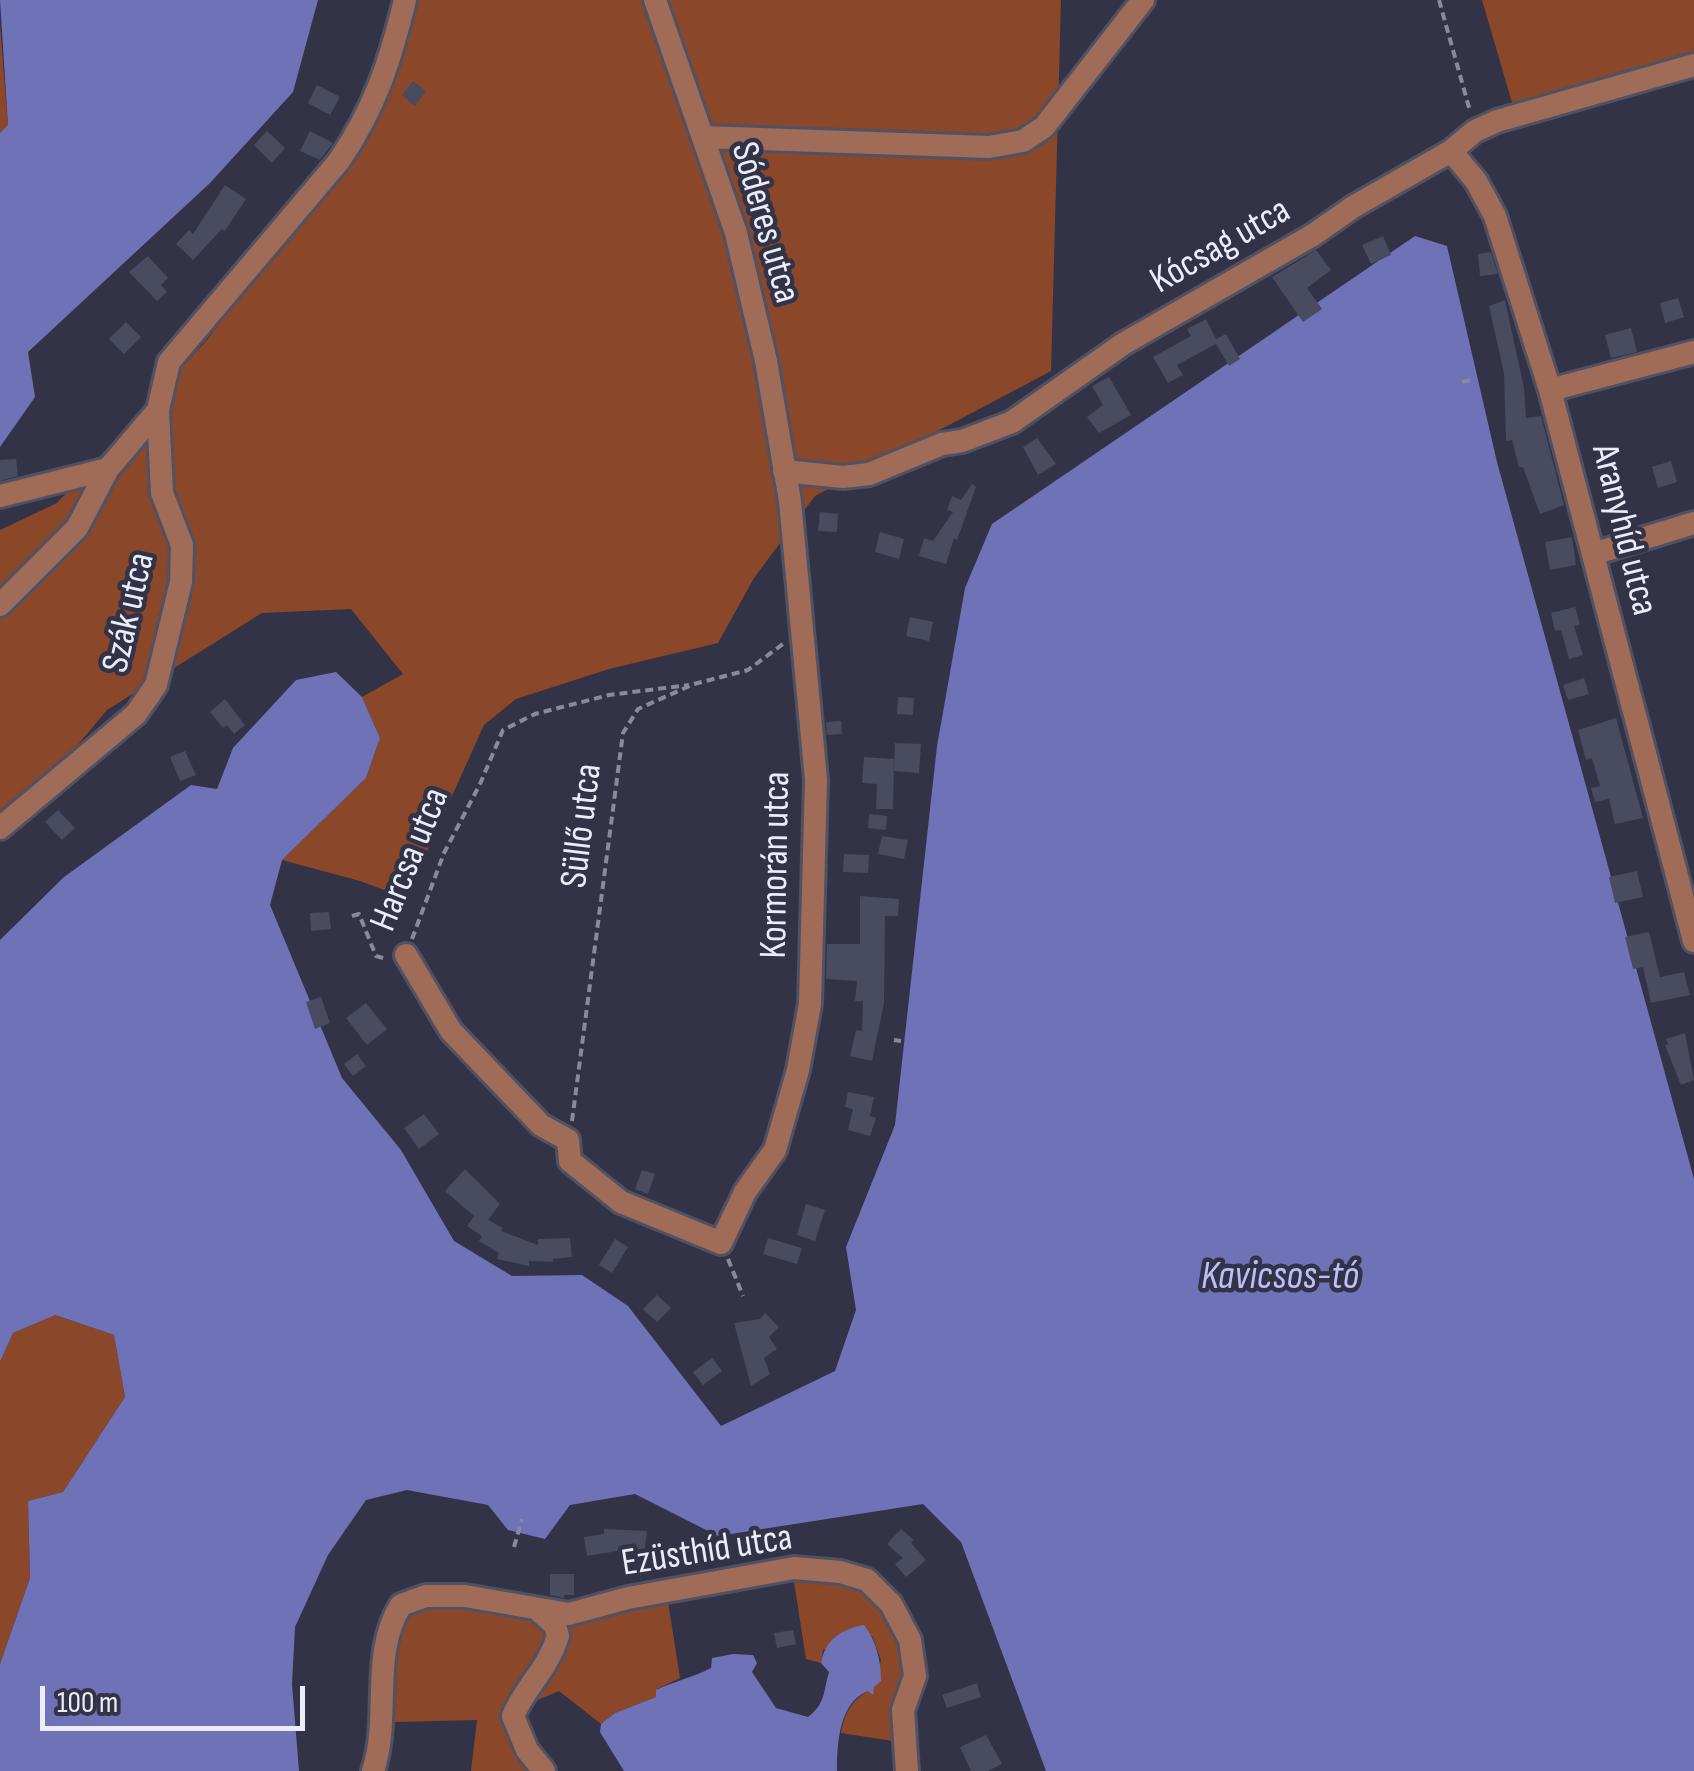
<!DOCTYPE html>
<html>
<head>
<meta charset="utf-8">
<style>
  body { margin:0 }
  #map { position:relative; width:1694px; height:1771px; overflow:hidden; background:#323346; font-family:"Sofia Sans Condensed",sans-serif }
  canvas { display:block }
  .scale { position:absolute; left:40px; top:1686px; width:265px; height:45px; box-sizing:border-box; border:5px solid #ecedfa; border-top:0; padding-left:12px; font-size:30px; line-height:35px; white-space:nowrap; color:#ecedfa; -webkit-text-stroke:8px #323346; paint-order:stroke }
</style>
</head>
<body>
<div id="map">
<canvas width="1694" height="1771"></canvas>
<div class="scale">100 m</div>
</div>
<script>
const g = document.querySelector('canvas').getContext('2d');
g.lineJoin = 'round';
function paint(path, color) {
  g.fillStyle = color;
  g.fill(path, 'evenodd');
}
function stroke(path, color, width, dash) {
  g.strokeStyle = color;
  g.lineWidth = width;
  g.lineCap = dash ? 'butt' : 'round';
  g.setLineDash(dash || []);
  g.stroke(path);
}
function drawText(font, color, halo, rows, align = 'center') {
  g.font = font + ' "Sofia Sans Condensed",sans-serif';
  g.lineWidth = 9;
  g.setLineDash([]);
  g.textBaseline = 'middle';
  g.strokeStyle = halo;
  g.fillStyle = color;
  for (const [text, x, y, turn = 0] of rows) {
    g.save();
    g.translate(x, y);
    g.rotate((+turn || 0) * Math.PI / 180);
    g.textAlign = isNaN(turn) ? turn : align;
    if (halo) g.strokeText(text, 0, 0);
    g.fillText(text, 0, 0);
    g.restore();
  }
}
paint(new Path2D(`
  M419,0h642l-10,371 -236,125 -61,82 -36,65 -109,26 -93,30 -32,26 -78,173 -46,-17 -78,-21 84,-82 14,-40 -18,-41 41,-23 -52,-65 -89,4 -155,97 -107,128v-308l57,-27 150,-163 178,-236z
  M1482,0h212v66l-176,57z
  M0,24l8,102 -8,7z
  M54,1315l60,20 11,62 -62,95 -35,9 2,77 -30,86v-302l13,-29z
  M838,1579l27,7 40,55 2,34 -12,36 -2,30 -52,-8c5,-26 12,-33 33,-46l7,-27 -9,-24 -49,14 -2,13 -15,-4 -12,-77z
  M668,1601l12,77 -23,11 -1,8 -41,16 -14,11 -42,-33 -52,22 28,58h-64l6,-51 -82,2 1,-93 19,-21h101l58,13z`), '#8b472a');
paint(new Path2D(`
  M0,0h318l-25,92 -83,91 -182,169 7,45 -35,50v-314l8,-8z
  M1415,236l32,10 50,216 197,717v592h-648l-85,-229 -38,-38 -205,32 -83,-42 -65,11 -25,34 -37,-9 -20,-25 -81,-15 -41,10 -38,55 -33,72 -3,57 7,87h-299v-107l30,-86 -2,-77 35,-9 62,-95 -11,-62 -59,-20 -42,18 -13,29v-422l64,-63 127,-92 26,4 16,-41 63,-68 40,-8 26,25 18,41 -14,40 -84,82 -12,45 72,173 59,72 53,91 58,35 70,-1 46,31 93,120 114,-55 21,-61 -10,-63 49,-122 42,-379 28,-158 27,-64z
  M864,1625c13,17 17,36 17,56l-7,6 -1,8 -5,-4c-29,11 -31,53 -31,80h-213l-24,-39 1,-8 14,-11 41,-16v-7c19,-9 38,-13 55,-22l1,-10 21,-4 20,1 4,8 -5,9 24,36 32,9c18,-14 15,-25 21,-45l-8,-9c4,-23 20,-34 43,-38z`), '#6f72b6');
paint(new Path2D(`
  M413,81l13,10 -11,15 -13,-11z
  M317,85l23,12 -10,18 -22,-12z
  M267,131l18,17 -13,15 -18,-18z
  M310,131l23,12 -13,17 -20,-9z
  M225,185l21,14 -21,32 -3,-2 -29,31 -17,-16 13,-14 4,4z
  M1383,236l8,19 -20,9 -9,-19z
  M1316,250l15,20 -24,18 15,21 -19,13 -31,-45z
  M1491,252l7,22 -18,2 -2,-22z
  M148,256l20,22 -7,7 6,7 -10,9 -28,-29z
  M1678,298l6,19 -19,6 -5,-20z
  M1505,300l19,88 2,30 15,-2 23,89 -24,9 -17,-47h-4l-7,-27 -6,1 -2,-68 -15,-67z
  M1206,319l10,20 10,-5 14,25 -11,7 -13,-22 -39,21 6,10 -15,8 -15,-26 38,-21 -4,-7z
  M126,322l15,15 -17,17 -15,-15z
  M1631,328l6,24 -26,6 -6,-23z
  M1109,377l22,38 -32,18 -12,-16 16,-12 -11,-19z
  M1037,438l19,26 -18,11 -15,-28z
  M16,459l2,17 -18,5v-21z
  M1671,461l6,21 -19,6 -6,-21z
  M972,484l4,3 -19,53 -3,-2 -8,26 -27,-8 5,-18 9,3 20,-29 -6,-2 5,-14 9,4z
  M820,512l18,2 -1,18 -19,-1z
  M880,532l24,7 -5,20 -24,-7z
  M1572,537l4,28 -26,5 -5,-28z
  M1575,607l5,18 -6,1 9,29 -14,4 -8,-29 -6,1 -4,-18z
  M910,617l23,5 -4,19 -23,-5z
  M1584,678l5,16 -21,6 -5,-15z
  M898,697l16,1 -1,17 -16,-1z
  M225,699l20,26 -11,9 -7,-9 -4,3 -13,-16z
  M1616,718l27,100 -28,6 -6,-25 -14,3 -4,-14 9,-2 -8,-28 -6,2 -8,-30z
  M841,721l1,13 -15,1 -1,-13z
  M895,743l26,1 -2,29 -25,-2z
  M185,751l11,24 -16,6 -10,-24z
  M864,757l30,2 -1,50h-17l1,-25 -15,-1z
  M58,810l17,18 -13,12 -17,-18z
  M869,814l18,2 -1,14 -18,-2z
  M882,836l26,4 -4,19 -26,-5z
  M844,854l25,1 -1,18 -25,-1z
  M1637,871l6,26 -28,6 -6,-26z
  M860,896l39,3 -1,17h-13l-1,87 -12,58 -22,-5 6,-26 6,1 1,-30h-8l2,-20 -31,-2 1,-35h33z
  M329,912l2,17 -20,2 -1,-18z
  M1649,932l11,45 24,-5 6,23 -39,8 -8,-36 -10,2 -8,-32z
  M321,997l9,26 -15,6 -9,-27z
  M366,1003l21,26 -20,16 -21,-27z
  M1685,1033l9,47 -13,5 -16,-40 3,-1 -2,-5z
  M357,1054l9,12 -13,10 -9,-12z
  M848,1092l26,5 -4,19 6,2 -6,18 -22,-6 5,-21 -8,-2z
  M424,1114l15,20 -20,15 -15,-21z
  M465,1169l35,35 -12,16 15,8 -2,3 37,14v-6l32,-1 2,19 -19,2v3l-24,-1v5l-32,-7 2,-6 -20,-12 3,-5 -15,-10 7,-10 -29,-25z
  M642,1170l13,4 -7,20 -13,-5z
  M806,1204l19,6 -10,31 -18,-6z
  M768,1238l34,10 -5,16 -34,-10z
  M615,1239l13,8 -16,26 -13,-8z
  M657,1295l14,13 -14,14 -14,-13z
  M765,1313l14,14 -10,10 8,12 -13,9 6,16 -19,12 -17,-63 26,-4z
  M712,1358l10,13 -19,14 -10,-13z
  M604,1529l43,2 -3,27 -21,-2 1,-6 -37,6 -3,-19 20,-3z
  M901,1529l13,11 -3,3 15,17 -20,17 -11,-13 8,-6 -16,-14z
  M550,1574h24v21h-10v3l-14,-3z
  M793,1630l3,14 -19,4 -3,-15z
  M977,1683l4,14 -34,11 -5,-13z
  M986,1735l16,29 -14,7h-17l-11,-24z`), '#494b60');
const minor = new Path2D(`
  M703,137l286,10 34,-6 21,-14 99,-127
  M1451,151l25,30 19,35 55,174 144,551
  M1550,390l144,-38
  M784,471l59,6 26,-3 73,-30 20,-3 50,-19 111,-78 190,-109 40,-28 98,-56 24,-20 22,-10 197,-56
  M0,496l108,-27
  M1593,554l101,-31
  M0,605l77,-77 31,-59 50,-59 11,-48 170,-201c36,-53 51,-99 66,-161
  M0,828l136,-114 20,-29 25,-103 1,-37 -20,-52 -4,-83
  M406,955l45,76 90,94 27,15 2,21 51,41 100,41 24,-51 30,-42 23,-80 12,-66 6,-224 -26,-279 -24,-140 -30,-128 -81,-233
  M539,1611l16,14 3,11c-10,33 -33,51 -45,80l14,34 17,21
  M373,1771c18,-54 -3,-117 28,-166l25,-9h39l104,18 59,-16 166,-30 46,4 27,8 24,24 19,36 5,36 -12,34 4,61`);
stroke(minor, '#505163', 28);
stroke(new Path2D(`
  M1439,0l31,111
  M1462,382l9,-2
  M352,916l7,-2 17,42 10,3
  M412,939l32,-86 36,-69 23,-54 32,-16 74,-19 80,-10
  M894,1040l7,1
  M572,1121l51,-388 15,-24 56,-25 54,-14 35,-26
  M728,1259l15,37
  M514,1547l8,-28`), '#898a9a', 4, [8, 5]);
stroke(minor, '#a06c57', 22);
drawText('38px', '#ecedfa', '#323346', [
  ["Sóderes utca",764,223,74],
  ["Kócsag utca",1221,247,-30],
  ["Aranyhíd utca",1623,530,76],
  ["Szák utca",130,613,-77],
  ["Süllő utca",583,826,-83],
  ["Harcsa utca",411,860,-68],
  ["Kormorán utca",777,865,-89],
  ["Ezüsthíd utca",707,1552,-9]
]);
drawText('italic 40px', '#bcc0f9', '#323346', [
  ["Kavicsos-tó",1280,1278]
]);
</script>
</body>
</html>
